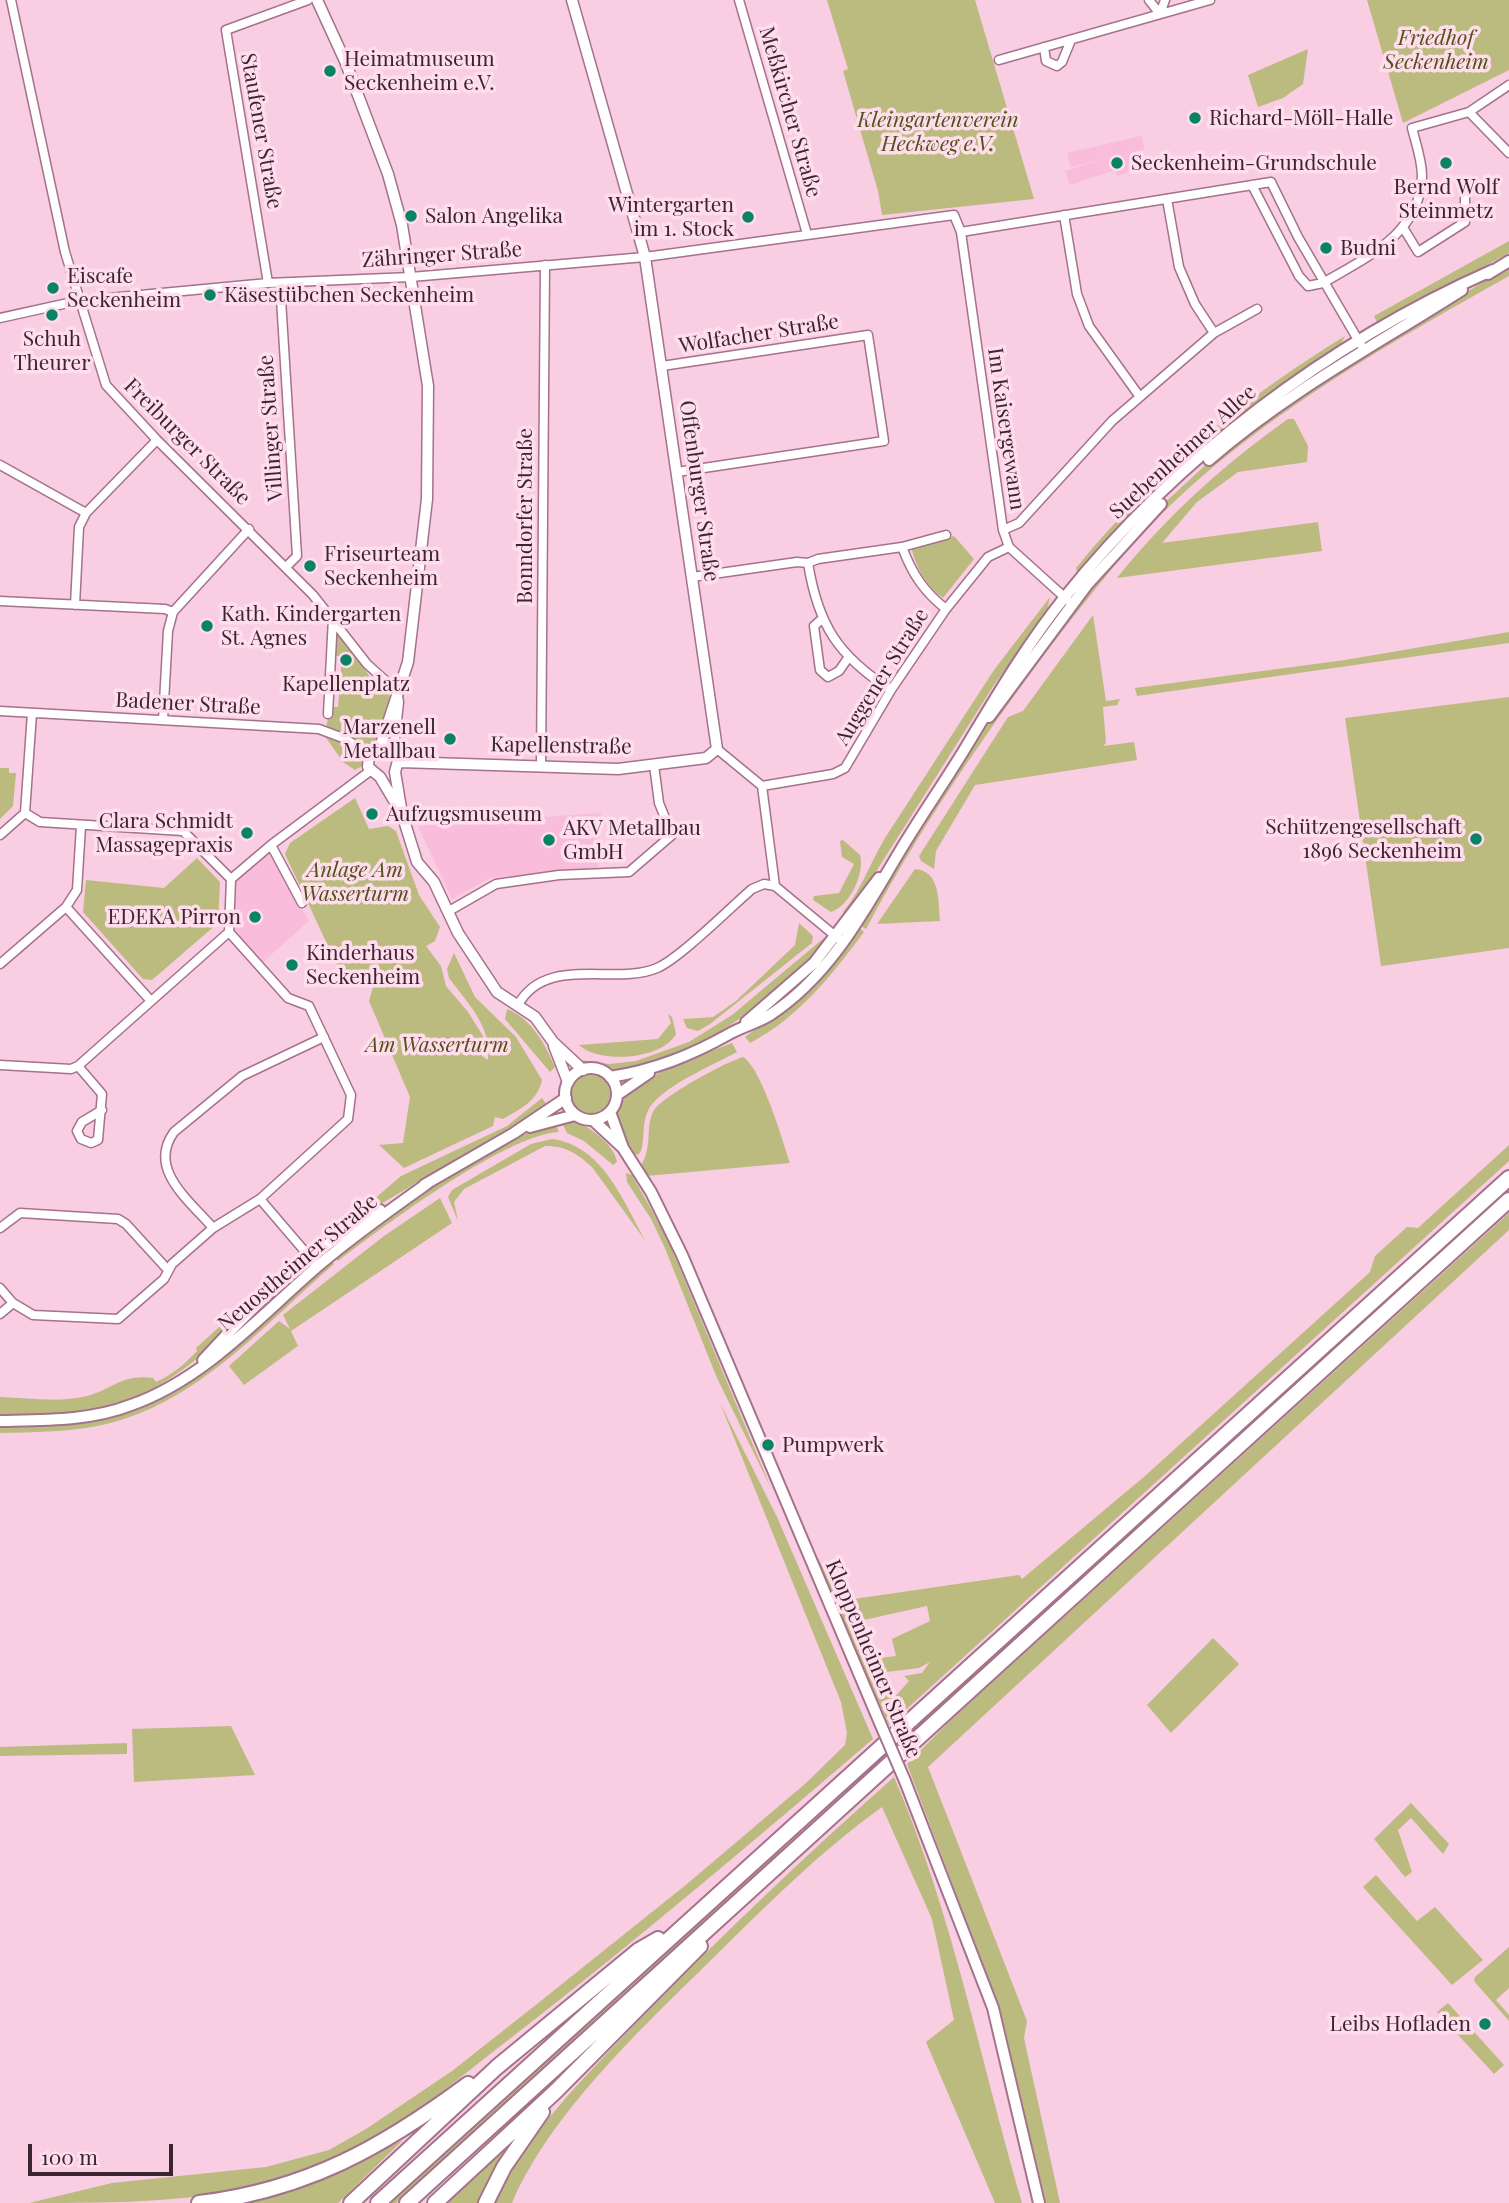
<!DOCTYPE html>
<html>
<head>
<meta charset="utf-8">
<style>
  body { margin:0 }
  #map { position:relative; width:1509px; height:2203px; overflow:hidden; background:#f9cde2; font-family:"Playfair Display",serif }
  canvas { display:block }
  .scale { position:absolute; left:28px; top:2144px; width:145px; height:32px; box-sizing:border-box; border:4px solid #3b2630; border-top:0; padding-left:9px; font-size:21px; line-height:24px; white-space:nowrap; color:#3b2630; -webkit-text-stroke:5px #ffdded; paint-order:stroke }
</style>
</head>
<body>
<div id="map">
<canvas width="1509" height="2203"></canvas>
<div class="scale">100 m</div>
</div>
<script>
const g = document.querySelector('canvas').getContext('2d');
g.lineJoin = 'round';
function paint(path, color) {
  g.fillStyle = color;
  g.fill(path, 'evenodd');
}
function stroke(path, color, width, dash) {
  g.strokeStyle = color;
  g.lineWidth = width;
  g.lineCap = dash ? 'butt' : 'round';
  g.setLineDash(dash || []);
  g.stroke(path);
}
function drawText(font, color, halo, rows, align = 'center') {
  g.font = font + ' "Playfair Display",serif';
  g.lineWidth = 7;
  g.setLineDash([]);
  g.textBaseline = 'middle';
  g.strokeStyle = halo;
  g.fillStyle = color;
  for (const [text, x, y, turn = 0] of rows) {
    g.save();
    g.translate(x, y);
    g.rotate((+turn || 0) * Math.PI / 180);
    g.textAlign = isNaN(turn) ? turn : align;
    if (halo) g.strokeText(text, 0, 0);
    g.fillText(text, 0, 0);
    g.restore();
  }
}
paint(new Path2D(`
  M1141,136l4,13 -22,7 19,-4 4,15 -29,9 -2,-6 -45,15 -5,-14 38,-12 -32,8 -4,-14z
  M601,813l-3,55 -108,10 -38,21 -34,-73z
  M269,852l40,69 -47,42 -29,-32 2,-49z`), '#fabcdb');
paint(new Path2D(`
  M827,0h148l59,199 -152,16 -4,-24 -35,-120 5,-2z
  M1367,0h142v70l-106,53z
  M1308,49l-5,35 -20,14 -25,9 -10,-32z
  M1509,241v12l-131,71 -4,-8z
  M1509,266v10c-114,64 -233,131 -330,221 -52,49 -97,108 -140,165 -63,85 -123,173 -173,267l-5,-3 94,-155 90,-129 99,-120 68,-63 60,-47z
  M1345,336l-7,13 -51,34 -209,192 -2,-7c80,-97 163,-167 269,-232z
  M1288,419h6l14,27 -1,16 -69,10 -41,30 -35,41 156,-21 4,29 -205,27c50,-62 106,-113 171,-159z
  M954,536l20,23 -31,39c-18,-14 -26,-29 -32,-51z
  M1050,597l-3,15 -53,73 -146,231 -5,-4c19,-23 27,-49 42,-74l109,-168z
  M1093,615l13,86 14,-2 -3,6 -14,2 3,36 -3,3 31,-4 3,18 -162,25 -39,66 -2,18 -13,-8 -2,-5 89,-139 15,-6z
  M337,628l35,52 18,16 -13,45 -12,13 -3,12 -7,4 -12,-8 -19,-27 7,-28h7l4,-50 -8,-2z
  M1509,632v11l-372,53 -2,-8 210,-28z
  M1509,697v251l-128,18 -36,-248z
  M0,768h9v5h7l-3,33 -13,13z
  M355,798l14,31 19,-3 8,5 23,64 21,32 -5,14 -9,5 15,20 5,20 22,26 15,24 -1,20 6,4c4,-34 -20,-56 -39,-82l-2,-9 7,-16 21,44 41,40 26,43c-4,21 -22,29 -39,39l-8,-2 -2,9 -89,42 -25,-23 24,-2 7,-46 -41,-96 7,-25 -12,-3 -21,5 -58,-124 5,-11z
  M843,840l17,15c5,18 -10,51 -29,57l-18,-12 1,-4 25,-3 15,-29 -12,-7 -2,-16z
  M197,858l23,24 -2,41 -66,57 -9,-1 -60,-67 3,-32 78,8z
  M915,869c26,2 23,33 25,52l-63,3z
  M799,923l14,13 -1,7 -102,81 -12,7 -11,-3 -4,-9 30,-2 23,-16 59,-56z
  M859,928l5,4c-32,43 -66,86 -114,111l-5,-6 37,-28 57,-55z
  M824,938l-1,9 -6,8c-56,49 -163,147 -243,104l35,5 27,-3 53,-19 43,-27z
  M507,1009c25,10 38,35 48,58l-5,5 -45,-53z
  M668,1014l4,3 4,17c-14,26 -77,30 -97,11l79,-6 13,-16z
  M732,1043l5,9c-23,13 -81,36 -90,61 -5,12 -2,25 -6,38l-3,4 -6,-2c-6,-13 -16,-26 -14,-41 2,-31 87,-58 114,-69z
  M743,1057c18,10 40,84 47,106l-144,13 -5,-10c12,-21 4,-37 12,-54 7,-15 73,-50 90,-55z
  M570 1094a20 20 0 1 1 40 0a20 20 0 1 1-40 0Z
  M542,1098l4,6 -15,11 -167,99 -41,29 78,-67 106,-50z
  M574,1121c16,6 40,23 43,41l-4,3 -29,-24 -17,-8 -5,-10z
  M555,1124l4,8c-54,3 -175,94 -221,129l-4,-5c68,-49 140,-109 221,-132z
  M552,1139c52,7 71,63 95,104l-55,-76c-14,-13 -27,-22 -47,-21l-81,43 -10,13 4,19 -10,-24 4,-7 79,-46z
  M1509,1145v16l-620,564 -76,-165 5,-2 57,116 19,24 15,-17 -5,-5 18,-3 8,-11 -11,6 -33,4 -14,-17 4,-8 4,11 16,-2 -4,-17 38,-18 -3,-15 -68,15 -12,-21 172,-25 3,4 123,-103 225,-204 5,-16 32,-29 11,1z
  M626,1173l6,2 36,65 103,248 -54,-110 -53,-132 -13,-27 -24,-37z
  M1509,1185v5l-549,499 -4,-3z
  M440,1198l12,25 -161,108 7,15 -54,39 -15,-19 50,-45 11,8 -7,-14 101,-79z
  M1509,1213v17l-581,537 99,254 -3,17 36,165h-14l-48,-198 -91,-241 45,-45z
  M298,1255l2,4c-58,57 -116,131 -199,149 -33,7 -67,7 -101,8v-19c28,1 60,6 87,-1 27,-7 34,-22 66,-18l3,4c16,-7 29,-18 41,-31l-1,-3z
  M330,1260l4,4c-66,57 -127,129 -213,156 -38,12 -81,12 -121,13v-7c62,-2 117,-5 173,-36z
  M720,1403l57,114 96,222c-120,103 -241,205 -366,302 -66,50 -131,111 -212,136 -86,26 -177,26 -266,26l83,-20 154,-16 63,-17 37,-21 86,-58 90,-71 145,-116 119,-101 39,-38 2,-12 -6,-31z
  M1213,1638l26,26 -68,69 -24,-28z
  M231,1726l24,49 -121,7 -2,-53z
  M127,1743v11l-127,2v-9z
  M894,1777c59,137 86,283 128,426h-27l-69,-161 28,-22 -22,-101 -50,-112c-64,46 -117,100 -173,155 -69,68 -159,152 -197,241h-18c33,-71 92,-127 145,-183 82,-84 167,-165 255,-243z
  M1411,1803l38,41 -6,10 -32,-36 -13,12 14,42 -7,5 -31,-38z
  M777,1848l4,4 -385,351h-9z
  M1376,1875l41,46 18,-14 48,53 -31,25 -89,-98z
  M1509,1947v41l-13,12 13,15v6l-35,-40 1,-4z
  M1448,2003l56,62 -10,9 -57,-62z
  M519,2135l-38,68h-36z
  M403,2140l-65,63h-97l71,-19z`), '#bbbb7f');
const minor = new Path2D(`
  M11,0l54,252 41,133 51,55 156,155 54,69 30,27 2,11 -5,46
  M739,0l68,234
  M1149,0l11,14 5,-14
  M1044,47l2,14 11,5 5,-4 9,-22
  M999,60l211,-60
  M1469,112l40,41
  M1252,185l47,91 9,10 15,-3c44,-26 97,-49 99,-107 0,-16 -6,-32 -10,-48l57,-16 40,-27
  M1064,215l13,79 12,32 51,71
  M1404,229l14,23 47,-30v-24
  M961,232l310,-50 27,55 63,108
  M268,283l-42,-253 82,-30
  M280,283l17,273 -11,11
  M0,318l77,-17 191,-18 143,-6 234,-20 309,-42 7,17 42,298 6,17 63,57
  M1214,333l43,-24
  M662,366l206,-31 16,106 -207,31
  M0,465l86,48
  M1003,530l16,-7 93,-102 102,-88 -19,-29 -16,-37 -12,-68
  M902,547l44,-12
  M808,563c10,62 30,93 83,127
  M692,577l105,-15 11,1 10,-4 84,-12c10,26 21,44 44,62
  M0,601l165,8 8,3
  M75,605l4,-78 7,-14 71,-73
  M822,619l-8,7 6,44 8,7 11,-6 9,-13
  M0,711l319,18 24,9 26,15
  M328,714l5,-96
  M163,720l5,-89 5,-19 76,-83
  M717,749l45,37 13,100 64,53
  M541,766l4,-501
  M762,786l71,-12 12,-6 46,-78 55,-81 42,-52 21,-10
  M25,813l15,9 143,9 48,48
  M81,826l-4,64 -11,17 85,94
  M0,835l25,-22 7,-100
  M271,845l31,58
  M449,911l47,-27 63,-9 70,-3 43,-37 -13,-32 -5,-38
  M0,964l66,-57
  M518,1005c28,-51 97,-19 139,-37 22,-9 74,-61 95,-79l12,-5 11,2
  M0,1065l71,4 7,-3 151,-134 2,-53 40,-34 99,-74
  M78,1066l24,28 -4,46 -7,3 -10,-4 -4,-8 5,-9 20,-12
  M260,1199l53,62
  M0,1228l20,-15 98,6 8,5 42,46
  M213,1228c-24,-28 -66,-59 -39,-96l68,-56 82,-39
  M0,1288l13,15 20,12 85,4 46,-40 8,-15 41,-36 47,-29 88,-80 3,-24 -42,-89 -21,-8 -59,-66
  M0,1314l13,-11`);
const tertiary = new Path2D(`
  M317,0l28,61 43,113 14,51 26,161 -1,113 -19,163 -27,82
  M400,762l218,7 88,-11 11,-9 -72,-492 -73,-257
  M402,814l-22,-37 -12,-10 1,-14 7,-7h14l9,11 -4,15 7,42 15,48 17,20 24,51 39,59 38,25 18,25 30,28
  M554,1046l14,36`);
const secondary = new Path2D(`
  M1488,274l21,-13
  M1209,460c78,-68 167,-115 253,-170
  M989,717l98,-132 74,-81
  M746,1022l68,-59 65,-85
  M565 1094a26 26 0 1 1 52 0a26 26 0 1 1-52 0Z
  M610,1077c45,-7 82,-22 121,-44 13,-7 28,-11 39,-18 61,-40 94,-104 130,-164 22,-37 47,-72 69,-109 30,-50 59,-99 95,-144 113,-141 264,-255 429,-328
  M617,1095l32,-22
  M610,1112l13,36 28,44 31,63 198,468
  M593,1120l29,27
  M530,1127l45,-12
  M424,1185l90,-52 52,-35
  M203,1360c51,-56 111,-113 177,-150
  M0,1421c44,-1 90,0 131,-16 74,-26 129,-89 187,-139 35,-30 72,-56 110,-83
  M905,1781l88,227 46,195`);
const motorway = new Path2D(`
  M199,2203c108,-13 184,-56 269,-119
  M351,2203l146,-136 142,-117 19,-11
  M378,2203l1131,-1025
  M407,2203l1102,-1003
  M435,2203l121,-112 144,-145
  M486,2203l18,-36 38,-55`);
stroke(minor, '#a4728b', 11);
stroke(tertiary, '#a4728b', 13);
stroke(secondary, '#a4728b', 14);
stroke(motorway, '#a4728b', 18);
stroke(minor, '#fff', 8);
stroke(tertiary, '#fff', 10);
stroke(secondary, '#fff', 10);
stroke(motorway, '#fff', 14);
const secondaryBridge = new Path2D(`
  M880,1723l25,58`);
stroke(secondaryBridge, '#a4728b', 14, []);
stroke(secondaryBridge, '#fff', 10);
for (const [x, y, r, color] of [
  [330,71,7,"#098363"],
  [1195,118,7,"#098363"],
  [1117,163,7,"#098363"],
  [1446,163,7,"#098363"],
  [411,216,7,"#098363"],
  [748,217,7,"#098363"],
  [1326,248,7,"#098363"],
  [53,288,7,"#098363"],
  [210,295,7,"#098363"],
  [52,315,7,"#098363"],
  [310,566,7,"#098363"],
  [207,626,7,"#098363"],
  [346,660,7,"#098363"],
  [450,739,7,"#098363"],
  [372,814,7,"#098363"],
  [247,833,7,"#098363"],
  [1476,839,7,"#098363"],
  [549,840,7,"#098363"],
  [255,917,7,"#098363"],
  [292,965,7,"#098363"],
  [768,1445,7,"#098363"],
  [1485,2024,7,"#098363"]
]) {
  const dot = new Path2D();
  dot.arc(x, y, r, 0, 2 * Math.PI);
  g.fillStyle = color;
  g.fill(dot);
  stroke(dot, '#ffdded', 2.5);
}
drawText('italic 21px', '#525117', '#ffdded', [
  ["Friedhof",1436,38],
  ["Seckenheim",1436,62],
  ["Kleingartenverein",938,120],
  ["Heckweg e.V.",938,144],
  ["Anlage Am",355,870],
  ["Wasserturm",355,894],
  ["Am Wasserturm",437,1045]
]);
drawText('21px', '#3b2630', '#ffdded', [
  ["Heimatmuseum",344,59],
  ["Seckenheim e.V.",344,83],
  ["Richard-Möll-Halle",1209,118],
  ["Seckenheim-Grundschule",1131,163],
  ["Bernd Wolf",1446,187,"center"],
  ["Steinmetz",1446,211,"center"],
  ["Wintergarten",734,205,"right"],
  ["im 1. Stock",734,229,"right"],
  ["Salon Angelika",425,216],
  ["Budni",1340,248],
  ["Eiscafe",67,276],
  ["Seckenheim",67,300],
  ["Käsestübchen Seckenheim",224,295],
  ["Schuh",52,339,"center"],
  ["Theurer",52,363,"center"],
  ["Friseurteam",324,554],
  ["Seckenheim",324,578],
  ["Kath. Kindergarten",221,614],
  ["St. Agnes",221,638],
  ["Kapellenplatz",346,684,"center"],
  ["Marzenell",436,727,"right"],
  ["Metallbau",436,751,"right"],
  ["Aufzugsmuseum",386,814],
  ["Clara Schmidt",233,821,"right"],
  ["Massagepraxis",233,845,"right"],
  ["Schützengesellschaft",1462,827,"right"],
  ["1896 Seckenheim",1462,851,"right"],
  ["AKV Metallbau",563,828],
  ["GmbH",563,852],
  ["EDEKA Pirron",241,917,"right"],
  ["Kinderhaus",306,953],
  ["Seckenheim",306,977],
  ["Pumpwerk",782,1445],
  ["Leibs Hofladen",1471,2024,"right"]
], 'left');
drawText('21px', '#3b2630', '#ffdded', [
  ["Meßkircher Straße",790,112,74],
  ["Staufener Straße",261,131,80],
  ["Zähringer Straße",442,255,-4],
  ["Wolfacher Straße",759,334,-9],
  ["Villinger Straße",271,428,-94],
  ["Im Kaisergewann",1006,429,82],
  ["Freiburger Straße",187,442,45],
  ["Suebenheimer Allee",1183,452,-42],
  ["Offenburger Straße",699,491,82],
  ["Bonndorfer Straße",525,516,-90],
  ["Auggener Straße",882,677,-58],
  ["Badener Straße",188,704,3],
  ["Kapellenstraße",561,746,1],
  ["Neuostheimer Straße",298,1263,-40],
  ["Kloppenheimer Straße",873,1659,67]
]);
</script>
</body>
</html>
